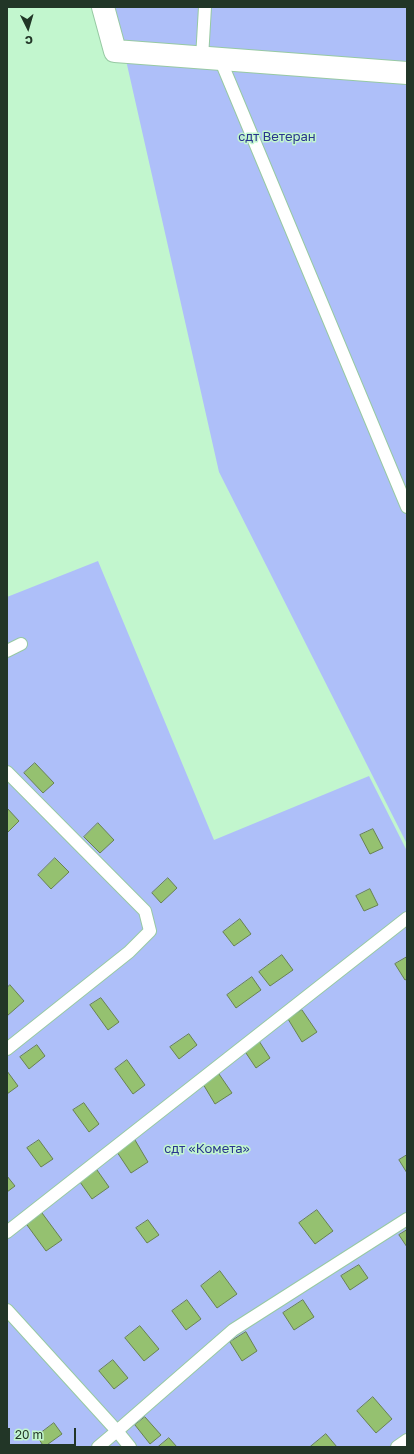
<!DOCTYPE html>
<html>
<head>
<meta charset="utf-8">
<style>
  body { margin:0 }
  #map { position:relative; width:414px; height:1454px; overflow:hidden; background:#c2f6ce; font-family:"Golos Text",sans-serif }
  canvas { display:block }
  .frame { position:absolute; inset:0; border:8px solid #223627; pointer-events:none }
  .north { position:absolute; left:8px; top:8px; width:40px; height:40px; -webkit-text-stroke:3px #c2f6ce; paint-order:stroke; rotate:175deg; font-size:11px; font-weight:700; line-height:16px; text-align:center; color:#223627 }
  .north::after { content:''; display:block; margin:auto; width:14px; height:18px; background:#223627; clip-path:polygon(50% 0,100% 100%,50% 72%,0 100%) }
  .scale { position:absolute; left:8px; top:1428px; width:68px; height:18px; box-sizing:border-box; border:2px solid #223627; border-top:0; padding-left:5px; font-size:12px; line-height:14px; white-space:nowrap; color:#223627; -webkit-text-stroke:3px #c2f6ce; paint-order:stroke }
</style>
</head>
<body>
<div id="map">
<canvas width="414" height="1454"></canvas>
<div class="frame"></div>
<div class="north">С</div>
<div class="scale">20 m</div>
</div>
<script>
const g = document.querySelector('canvas').getContext('2d');
g.lineJoin = 'round';
function paint(path, color) {
  g.fillStyle = color;
  g.fill(path, 'evenodd');
}
function stroke(path, color, width, dash) {
  g.strokeStyle = color;
  g.lineWidth = width;
  g.lineCap = dash ? 'butt' : 'round';
  g.setLineDash(dash || []);
  g.stroke(path);
}
function drawText(font, color, halo, rows, align = 'center') {
  g.font = font + ' "Golos Text",sans-serif';
  g.lineWidth = 3;
  g.setLineDash([]);
  g.textBaseline = 'middle';
  g.strokeStyle = halo;
  g.fillStyle = color;
  for (const [text, x, y, turn = 0] of rows) {
    g.save();
    g.translate(x, y);
    g.rotate((+turn || 0) * Math.PI / 180);
    g.textAlign = isNaN(turn) ? turn : align;
    if (halo) g.strokeText(text, 0, 0);
    g.fillText(text, 0, 0);
    g.restore();
  }
}
paint(new Path2D(`
  M114,7h293v837l-188,-372z
  M98,561l116,279 155,-64 38,75v596h-400v-850z`), '#aebff9');
const building = new Path2D(`
  M35,763l19,20 -11,10 -19,-20z
  M7,808l12,13 -12,12z
  M98,823l16,17 -14,13 -16,-16z
  M373,829l10,19 -13,6 -10,-19z
  M55,858l14,14 -18,17 -13,-14z
  M168,878l9,10 -16,15 -9,-10z
  M370,889l8,16 -14,6 -8,-15z
  M240,919l11,15 -17,12 -11,-14z
  M282,955l11,15 -23,16 -11,-14z
  M407,957v22l-2,1 -10,-16z
  M252,977l9,13 -25,18 -9,-13z
  M10,985l14,16 -17,15v-28z
  M101,998l18,24 -11,8 -18,-25z
  M302,1010l15,22 -15,10 -14,-23z
  M189,1034l8,11 -18,14 -9,-12z
  M259,1041l11,17 -14,10 -12,-18z
  M37,1045l8,11 -16,13 -9,-12z
  M127,1060l18,25 -12,9 -18,-25z
  M7,1071l11,15 -11,8z
  M219,1074l13,19 -17,11 -12,-20z
  M84,1103l15,21 -10,8 -16,-22z
  M39,1140l14,19 -12,8 -14,-19z
  M135,1140l13,22 -17,11 -14,-21z
  M407,1155v18l-8,-13z
  M97,1170l12,17 -17,12 -12,-17z
  M7,1176l8,10 -8,6z
  M317,1210l16,21 -18,13 -16,-21z
  M42,1213l20,27 -16,11 -19,-26z
  M148,1220l11,15 -12,8 -11,-15z
  M407,1230v17l-8,-12z
  M359,1265l9,13 -18,12 -9,-14z
  M220,1271l17,23 -20,14 -16,-22z
  M187,1300l14,19 -15,11 -14,-19z
  M303,1300l11,17 -20,13 -11,-17z
  M140,1326l19,23 -15,12 -19,-23z
  M246,1332l11,19 -15,10 -12,-19z
  M113,1360l15,18 -14,11 -15,-18z
  M373,1397l19,22 -16,14 -19,-22z
  M145,1417l16,18 -11,9 -15,-19z
  M54,1423l8,11 -18,13 -7,-11z
  M326,1434l11,13h-27z
  M169,1438l8,9h-19z`);
paint(building, '#95c170');
stroke(building, '#688252', 1);
const service = new Path2D(`
  M202,58l3,-51
  M220,59l187,448
  M7,651l14,-7
  M7,772l138,139 5,20 -21,21 -122,97
  M7,1232l400,-314
  M7,1310l110,121 -19,16
  M130,1447l-13,-16 116,-101 174,-111
  M397,1447l10,-7`);
const minor = new Path2D(`
  M103,7l12,44 292,22`);
stroke(service, '#97c9a3', 14);
stroke(minor, '#97c9a3', 24);
stroke(service, '#fff', 12);
stroke(minor, '#fff', 22);
drawText('13px', '#29348e', '#c2f6ce', [
  ["сдт Ветеран",277,137],
  ["сдт «Комета»",207,1149]
]);
</script>
</body>
</html>
